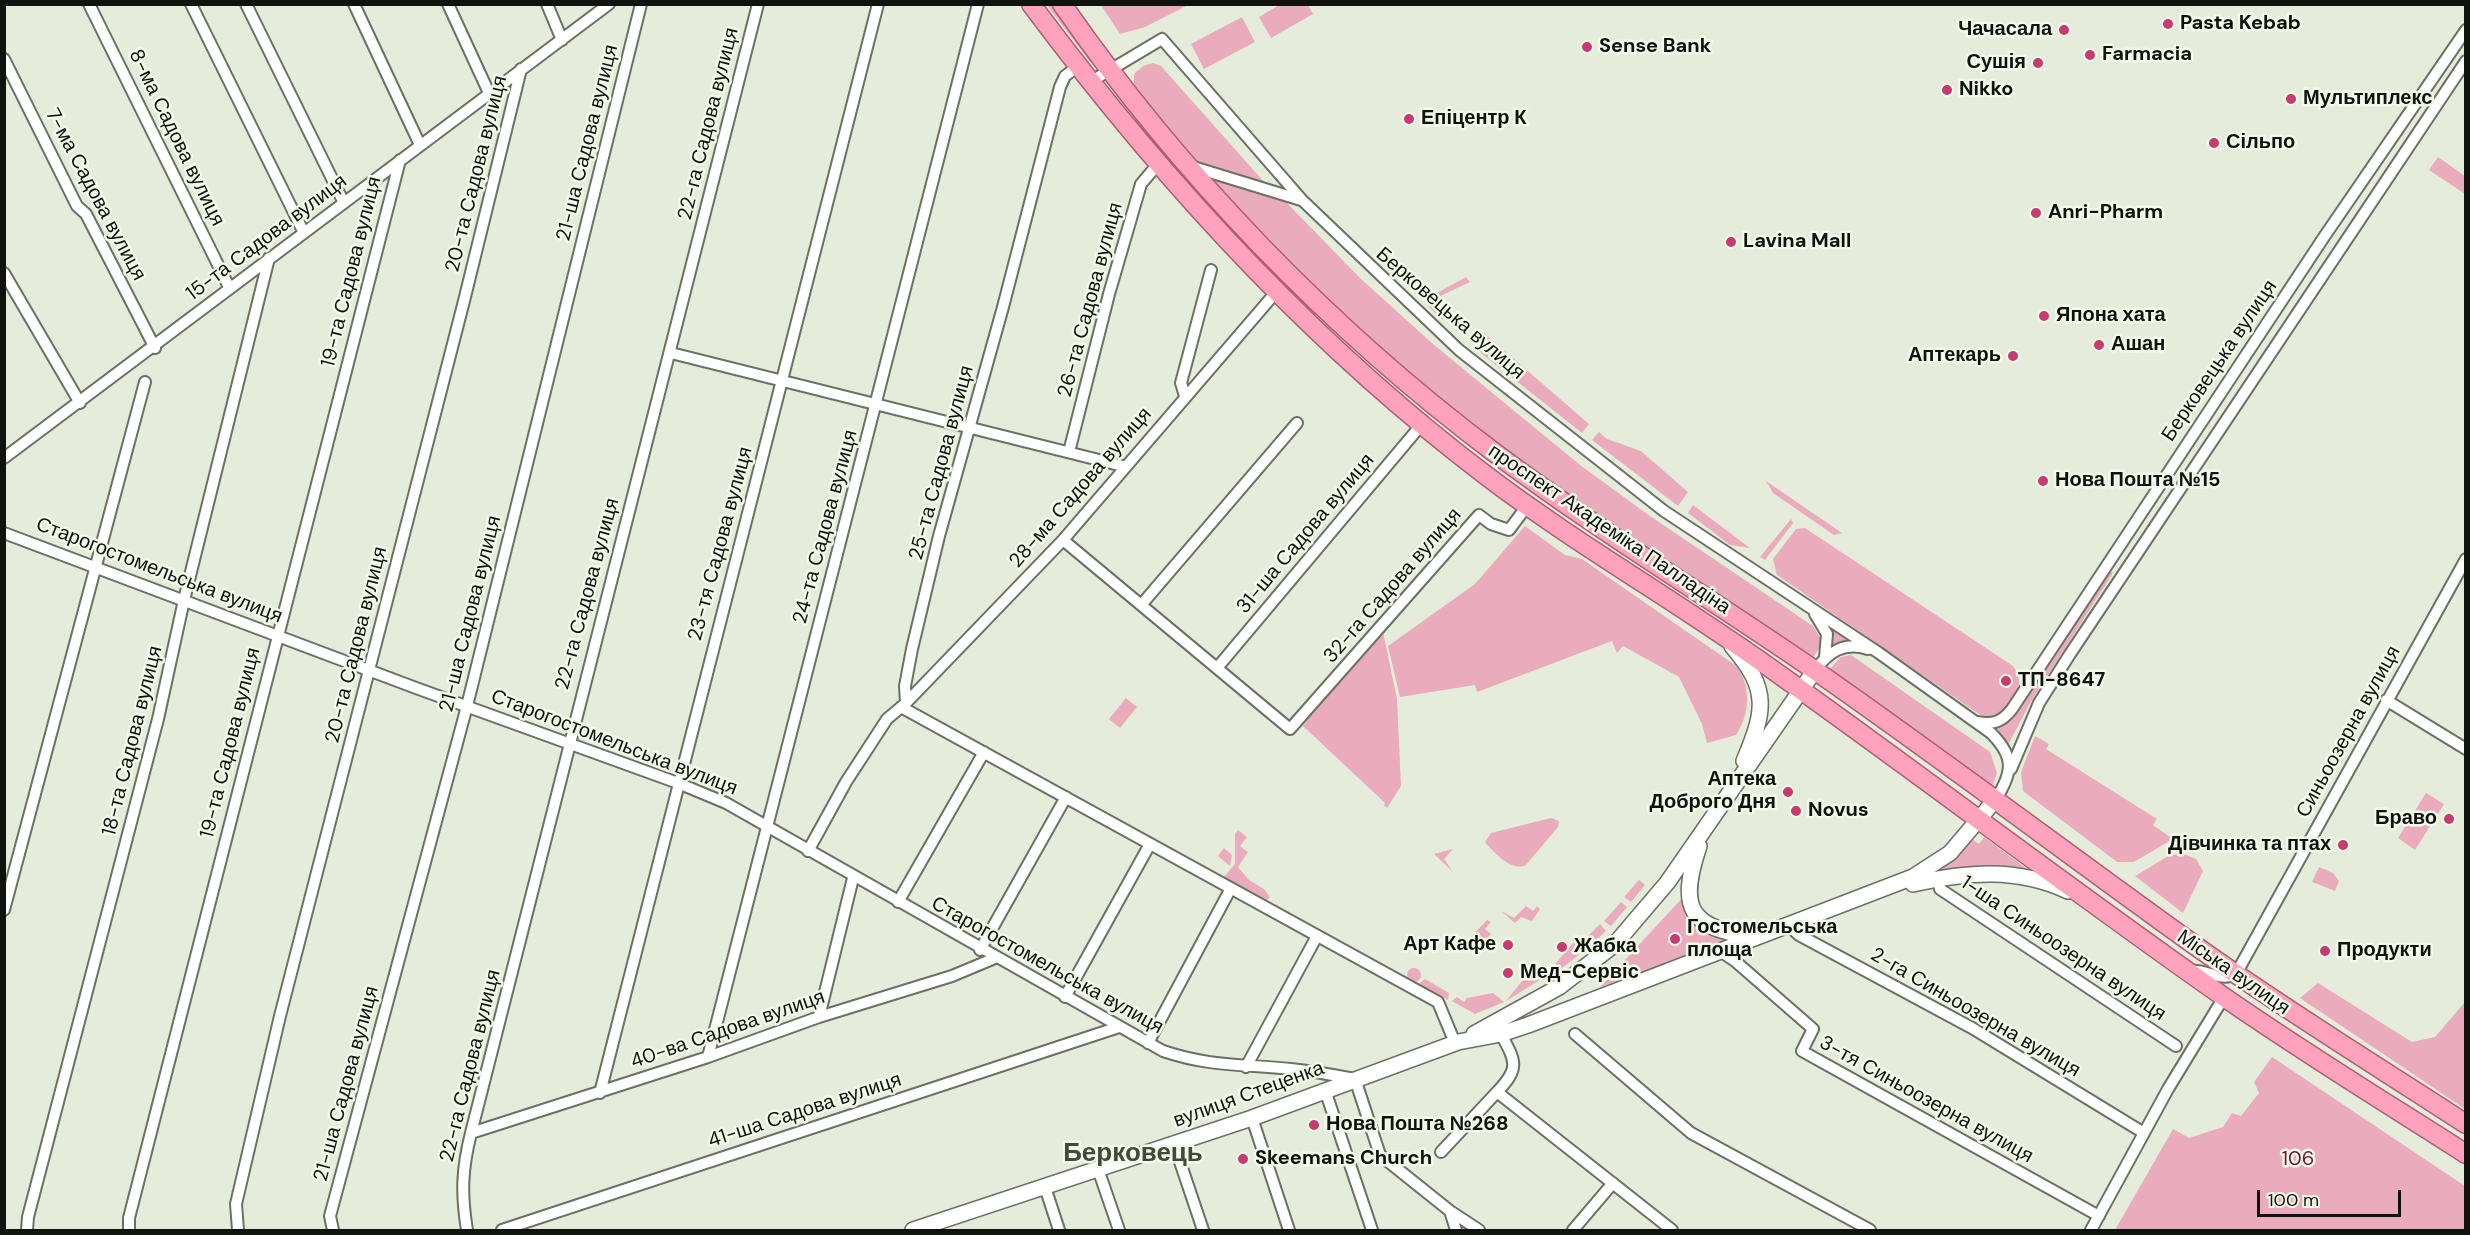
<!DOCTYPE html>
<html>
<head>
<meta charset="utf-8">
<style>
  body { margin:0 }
  #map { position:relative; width:2470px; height:1235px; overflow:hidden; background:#e5ecdc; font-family:"DM Sans",sans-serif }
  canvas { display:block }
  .frame { position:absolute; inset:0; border:6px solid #10120d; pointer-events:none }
  .scale { position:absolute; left:2257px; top:1190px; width:144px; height:27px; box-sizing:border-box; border:3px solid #10120d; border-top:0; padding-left:8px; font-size:18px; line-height:21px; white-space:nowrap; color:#10120d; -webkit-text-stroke:4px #f2f9e9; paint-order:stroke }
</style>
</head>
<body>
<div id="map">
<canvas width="2470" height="1235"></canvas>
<div class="frame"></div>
<div class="scale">100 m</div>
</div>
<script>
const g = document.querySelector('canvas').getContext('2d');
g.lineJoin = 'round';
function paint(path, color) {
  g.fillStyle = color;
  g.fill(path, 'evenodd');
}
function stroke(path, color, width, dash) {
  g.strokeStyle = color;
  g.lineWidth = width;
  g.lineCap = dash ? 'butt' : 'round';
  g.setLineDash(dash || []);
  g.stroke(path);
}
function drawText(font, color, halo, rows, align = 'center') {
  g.font = font + ' "DM Sans",sans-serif';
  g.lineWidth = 5;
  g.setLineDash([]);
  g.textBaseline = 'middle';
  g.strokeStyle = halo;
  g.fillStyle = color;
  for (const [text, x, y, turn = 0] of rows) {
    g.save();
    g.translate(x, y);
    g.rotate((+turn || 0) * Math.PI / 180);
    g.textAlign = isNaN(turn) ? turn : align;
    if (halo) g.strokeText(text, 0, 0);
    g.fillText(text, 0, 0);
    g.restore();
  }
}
paint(new Path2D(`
  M1281,4l27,1 5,9 -42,24 -12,-21z
  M1047,5h6l39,54 -1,4z
  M1101,5h87l-43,22 -25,7z
  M1242,17l13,25 -51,27 -13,-25z
  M1153,63l8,3 104,117 -69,-22 -62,-74v-13l9,-8z
  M2438,157l27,19v18l-36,-24z
  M1207,176l79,26 74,76 73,66 147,121 70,51 163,110 8,13 -3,11 -6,9c-132,-90 -270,-175 -393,-278 -76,-63 -143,-135 -212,-205z
  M1466,277l4,5 -36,17 11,20h-3l-15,-14 -1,-6z
  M1484,333l105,91 -7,9 -101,-80 -4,-10z
  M1599,432l8,7 34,12 47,41 -10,14 -86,-66z
  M1766,481l76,52 -8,2 -61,-42z
  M1693,505l57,43 -20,-3 -42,-32z
  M1791,519l2,4 -28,37 -5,-3z
  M1525,526l40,29 17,4 153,106c17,19 15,50 1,70l-29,8 -5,-19 -23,-47 -56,-31 -6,7 -5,-12 -135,51 -2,-7 -75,12 -12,-51 87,-62z
  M1805,528l208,138c14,19 0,34 -11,50l-16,3 -209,-144 -4,-16 23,-30z
  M2109,571l4,2 -83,130 -23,44 -3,-10 -8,-9 15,-10z
  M1830,622l25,17 -15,5 -11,8 3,-20z
  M1382,627l15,72 4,87 -14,22 -3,-3 1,-2 -82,-77 4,-5 -1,-2z
  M1851,655l139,97 7,21 -6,17 -162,-120 12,-13z
  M1126,698l11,9 -17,21 -11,-9z
  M2035,736l14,8 -3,5 111,70 -4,6 20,14 -39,23h-17l-94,-71 -2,-19z
  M2426,793l18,11 -29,46 -17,-12z
  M1551,818l8,3 -1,6 -32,38c-14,7 -32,-12 -41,-23l6,-9z
  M1238,830l9,7 -7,9 8,6 -10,15 11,13 15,9 6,8 -3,3 -43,-23 11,-13v-30z
  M1984,837l43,32 -44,-3 -45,6 14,-11 20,-22 7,5z
  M1224,848l8,7 -2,11 -12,-10z
  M1453,849l-9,10 9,13 -19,-18z
  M2184,854l12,5 7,12 -20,42 -48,-37 35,-21z
  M2319,867l14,6 6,8 -4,10 -23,-9z
  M1639,880l6,5 -14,17 -7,-5z
  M1684,896l21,34 21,12 -126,45z
  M1621,902l6,5 -16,19 -7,-5z
  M1526,906l7,5 4,-5 3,3 -8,12 -11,-4 -6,6 -14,-12 13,7z
  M1487,920l4,2 -6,7 6,5 -14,16 -10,-5v-4z
  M1600,924l6,7 -16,15 -6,-6z
  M1575,941l10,9 -24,19 -6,-5z
  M1534,966l8,8 -2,6 -34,21z
  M1407 975a7 7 0 1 1 14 0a7 7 0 1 1-14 0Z
  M1425,979l24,14 -1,7 -29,-16z
  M2318,983l94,59 23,-5 30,-35v107l-165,-111z
  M1493,993l11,9 -29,12 -23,-13 5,-4 7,5 3,-4z
  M2272,1057l193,129v44h-350l58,-101 16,9 34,-11 9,-14 9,3 18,-23 -5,-11z`), '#eaacbc');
const minor = new Path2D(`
  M89,4l140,283
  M191,4l113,229
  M246,4l98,199
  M354,4l66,141
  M448,4l41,89
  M547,4l15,36
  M4,59l73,147 9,8 69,134
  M1090,82l72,-43 140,161 157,150 205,161 215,142 112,80c24,24 22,39 5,66
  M1190,166l111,34
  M4,273l76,130
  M671,353l452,113
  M1185,396l-4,-13 30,-113
  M1069,452l40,-158 32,-110 17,-20
  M4,458l605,-454
  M4,533l412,155 262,95 48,20 437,248c48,16 79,13 128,18 21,2 43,6 64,10l25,76 70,56 29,19
  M1063,540l227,189 189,-214 12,9 18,6 18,-24
  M1142,604l155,-181
  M1815,614l12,20 -2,23
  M1217,668l205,-244
  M1815,670c14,-18 29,-29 53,-21
  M2386,700l80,49
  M906,703l157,-163 214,-249
  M901,707l537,295 17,41
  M1977,722c16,3 25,0 35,-13l312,-472 142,-207
  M2011,769l28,-66 31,-49 396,-593
  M808,851l38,-69 41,-63 19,-16 -1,-17 7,-37 27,-113 64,-229 57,-220 5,-11 12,-9
  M1938,878l2,11 236,157
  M898,902l86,-150
  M4,910l141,-528
  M1789,926l10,9 173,93 172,105
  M980,950l86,-153
  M1720,951l15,10 78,68 -11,22 297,165
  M2191,971c15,-2 29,11 45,3l230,-415
  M1065,997l85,-153
  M819,1017l34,-139
  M1501,1034c15,28 19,34 -4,58l175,138
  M1575,1034l116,99 179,97
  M1148,1043l83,-155
  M708,1057l270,-1053
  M1246,1067l71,-131
  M1325,1090l47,140
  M600,1093l278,-1089
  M1252,1118l37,112
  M471,1133l237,-76 111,-40 133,-41 43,-18
  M1174,1144l29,86
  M1441,1152l56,-60
  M1098,1169l21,61
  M1045,1187l14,43
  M1450,1211l6,19
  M27,1230l1,-13 130,-498 26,-119 85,-342
  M129,1230v-12l271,-1058
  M238,1230l-2,-26 44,-188 184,-715 57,-232
  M333,1230l-3,-14 137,-510 174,-702
  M467,1230c-6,-37 -5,-61 4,-97l287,-1129
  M502,1230l617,-203
  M1573,1230l40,-47
  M2091,1230l77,-141 56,-92`);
const secondary = new Path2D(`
  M1732,646c38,44 33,65 12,115
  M1699,846c-21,62 -10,82 54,91
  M1913,884c53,-12 104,-17 155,7
  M1474,1034l85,-47 56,-43 52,-61 148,-213
  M913,1230l339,-112 206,-76 43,-8 27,-9 385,-148 37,-24 46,-54`);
const trunk = new Path2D(`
  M1031,4c131,176 281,340 457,473 94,71 197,129 292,198 149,106 294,217 444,322 79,55 161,105 242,157
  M1062,4c117,169 269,326 433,449 109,82 227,152 338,230 124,87 244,178 367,266 87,62 177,117 266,175`);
stroke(minor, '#6b7163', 14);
stroke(secondary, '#6b7163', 18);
stroke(trunk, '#ab6075', 21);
stroke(minor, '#fff', 10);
stroke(secondary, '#fff', 15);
stroke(trunk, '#ffa2be', 18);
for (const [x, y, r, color] of [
  [2168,24,6,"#c73b70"],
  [2064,30,6,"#c73b70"],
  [1587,47,6,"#c73b70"],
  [2090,55,6,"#c73b70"],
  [2038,63,6,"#c73b70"],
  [1947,90,6,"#c73b70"],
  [2291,99,6,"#c73b70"],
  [1409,119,6,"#c73b70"],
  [2214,143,6,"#c73b70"],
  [2036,213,6,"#c73b70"],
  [1731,242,6,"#c73b70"],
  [2044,316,6,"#c73b70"],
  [2099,345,6,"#c73b70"],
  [2013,356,6,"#c73b70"],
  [2043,481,6,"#c73b70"],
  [2006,681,6,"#c73b70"],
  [1788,792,6,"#c73b70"],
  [1796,811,6,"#c73b70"],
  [2449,819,6,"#c73b70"],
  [2343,845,6,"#c73b70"],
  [1675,939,6,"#c73b70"],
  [1508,945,6,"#c73b70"],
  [1562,947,6,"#c73b70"],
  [2325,951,6,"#c73b70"],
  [1508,973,6,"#c73b70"],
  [1314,1125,6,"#c73b70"],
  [1243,1159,6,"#c73b70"]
]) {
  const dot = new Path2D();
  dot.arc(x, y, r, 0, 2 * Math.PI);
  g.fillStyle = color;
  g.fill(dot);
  stroke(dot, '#f2f9e9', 2);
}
drawText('bold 20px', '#10120d', '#f2f9e9', [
  ["Pasta Kebab",2180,24],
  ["Чачасала",2052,30,"right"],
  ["Sense Bank",1599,47],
  ["Farmacia",2102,55],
  ["Сушія",2026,63,"right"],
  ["Nikko",1959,90],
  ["Мультиплекс",2303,99],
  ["Епіцентр К",1421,119],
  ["Сільпо",2226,143],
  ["Anri-Pharm",2048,213],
  ["Lavina Mall",1743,242],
  ["Япона хата",2056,316],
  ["Ашан",2111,345],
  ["Аптекарь",2001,356,"right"],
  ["Нова Пошта №15",2055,481],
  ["ТП-8647",2018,681],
  ["Аптека",1776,780,"right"],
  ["Доброго Дня",1776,803,"right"],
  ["Novus",1808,811],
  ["Браво",2437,819,"right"],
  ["Дівчинка та птах",2331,845,"right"],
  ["Гостомельська",1687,928],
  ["площа",1687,951],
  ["Арт Кафе",1496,945,"right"],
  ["Жабка",1574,947],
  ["Продукти",2337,951],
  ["Мед-Сервіс",1520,973],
  ["Нова Пошта №268",1326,1125],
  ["Skeemans Church",1255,1159]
], 'left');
drawText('20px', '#10120d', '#f2f9e9', [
  ["22-га Садова вулиця",709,124,-76],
  ["8-ма Садова вулиця",176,138,64],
  ["21-ша Садова вулиця",588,143,-76],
  ["20-та Садова вулиця",477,174,-76],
  ["7-ма Садова вулиця",95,195,62],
  ["15-та Садова вулиця",267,238,-37],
  ["19-та Садова вулиця",352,272,-76],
  ["26-та Садова вулиця",1091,300,-75],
  ["Берковецька вулиця",1450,314,41],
  ["Берковецька вулиця",2220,361,-56],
  ["25-та Садова вулиця",942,463,-75],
  ["28-ма Садова вулиця",1081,488,-49],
  ["24-та Садова вулиця",826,527,-75],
  ["проспект Академіка Палладіна",1609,530,34],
  ["31-ша Садова вулиця",1306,534,-50],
  ["23-тя Садова вулиця",721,544,-75],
  ["Старогостомельська вулиця",159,571,21],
  ["32-га Садова вулиця",1393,586,-49],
  ["22-га Садова вулиця",588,594,-75],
  ["21-ша Садова вулиця",471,614,-76],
  ["20-та Садова вулиця",357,645,-76],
  ["Синьоозерна вулиця",2349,732,-61],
  ["18-та Садова вулиця",133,741,-76],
  ["19-та Садова вулиця",231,743,-76],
  ["Старогостомельська вулиця",614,743,21],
  ["1-ша Синьоозерна вулиця",2063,949,34],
  ["Старогостомельська вулиця",1047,966,29],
  ["Міська вулиця",2233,973,35],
  ["2-га Синьоозерна вулиця",1975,1013,30],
  ["40-ва Садова вулиця",728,1030,-19],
  ["22-га Садова вулиця",471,1066,-76],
  ["21-ша Садова вулиця",347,1084,-75],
  ["вулиця Стеценка",1249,1095,-20],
  ["3-тя Синьоозерна вулиця",1926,1100,29],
  ["41-ша Садова вулиця",805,1111,-18]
]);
drawText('20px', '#6c1738', '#f2f9e9', [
  ["106",2298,1160]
]);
drawText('bold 26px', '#43493c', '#f2f9e9', [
  ["Берковець",1133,1154]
]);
</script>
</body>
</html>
